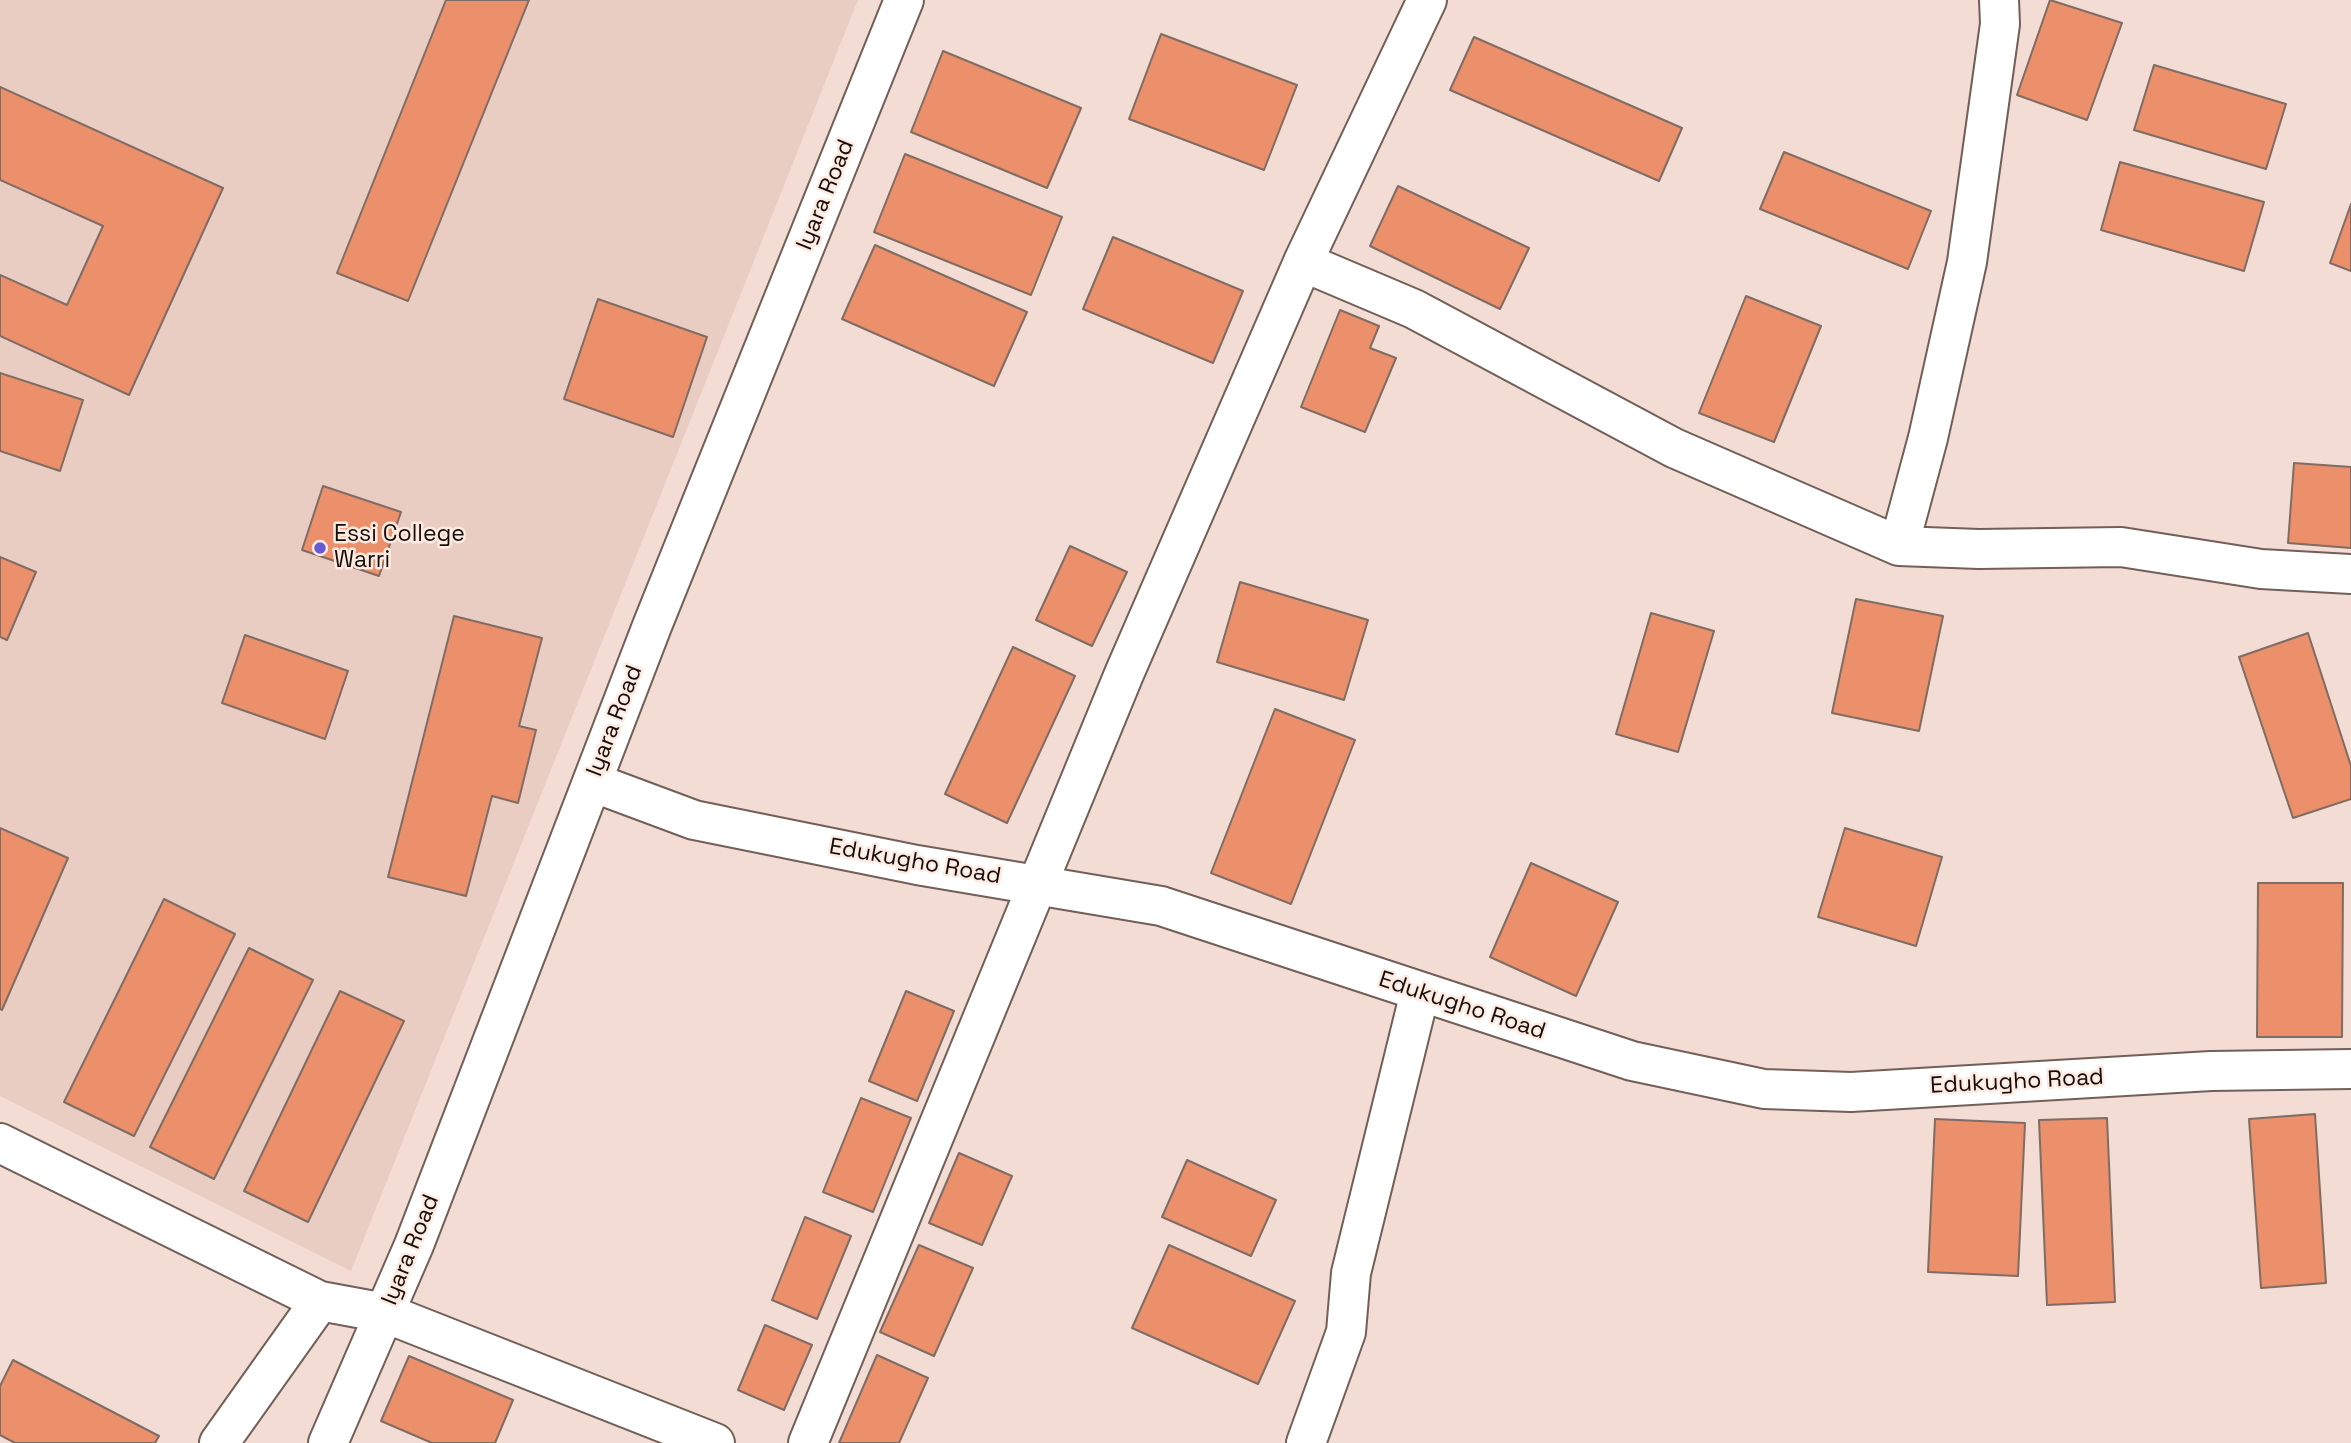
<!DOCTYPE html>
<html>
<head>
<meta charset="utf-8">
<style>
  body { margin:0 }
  canvas { display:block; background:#f2dcd4 }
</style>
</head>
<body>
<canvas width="2351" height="1443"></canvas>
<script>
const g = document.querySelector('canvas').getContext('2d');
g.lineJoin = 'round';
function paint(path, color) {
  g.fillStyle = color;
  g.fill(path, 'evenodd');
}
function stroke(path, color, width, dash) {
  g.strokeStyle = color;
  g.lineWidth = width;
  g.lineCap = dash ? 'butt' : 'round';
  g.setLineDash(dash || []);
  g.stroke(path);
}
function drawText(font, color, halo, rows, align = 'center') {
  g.font = font + ' "Space Grotesk",sans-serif';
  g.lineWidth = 5;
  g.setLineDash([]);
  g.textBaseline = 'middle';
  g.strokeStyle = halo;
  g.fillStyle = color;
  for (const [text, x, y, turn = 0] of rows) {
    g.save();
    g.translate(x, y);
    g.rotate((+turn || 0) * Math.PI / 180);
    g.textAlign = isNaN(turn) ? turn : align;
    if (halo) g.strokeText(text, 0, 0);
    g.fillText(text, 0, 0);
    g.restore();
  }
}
paint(new Path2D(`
  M0,0h858l-507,1271 -351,-175z`), '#eacdc2');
const building = new Path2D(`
  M446,0h83l-121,301 -71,-28z
  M2050,0l72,23 -35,97 -70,-25z
  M1161,34l136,51 -33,85 -135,-51z
  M1474,37l208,91 -23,53 -209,-91z
  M943,51l138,57 -34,80 -136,-56z
  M2154,65l132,39 -20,65 -132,-39z
  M0,87l223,101 -94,207 -129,-59v-61l67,30 36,-79 -103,-46z
  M1784,152l147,59 -23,58 -148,-60z
  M905,154l157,63 -31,78 -157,-63z
  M2120,162l144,40 -20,69 -143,-41z
  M1398,186l131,62 -29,61 -130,-63z
  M2351,204v67l-21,-8z
  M1113,237l130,54 -30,72 -130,-54z
  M875,245l152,67 -33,74 -152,-67z
  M1746,296l75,30 -47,116 -75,-29z
  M598,299l109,38 -34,100 -109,-38z
  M1340,310l39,16 -9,22 26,10 -31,74 -64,-25z
  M0,373l83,27 -23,71 -60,-20z
  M2294,463l57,4v81l-63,-5z
  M323,486l78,26 -22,64 -77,-26z
  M1070,546l57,26 -35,74 -56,-26z
  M0,557l36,15 -29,68 -7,-3z
  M1240,582l128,38 -24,80 -127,-38z
  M1856,599l87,17 -24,115 -87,-18z
  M1651,613l63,18 -36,121 -62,-18z
  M454,616l88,22 -23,88 17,4 -18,73 -26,-7 -26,100 -78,-19z
  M2308,633l43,133v33l-58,19 -54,-161z
  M245,635l103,36 -23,68 -103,-36z
  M1013,647l62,29 -68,147 -62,-29z
  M1275,709l80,31 -64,164 -80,-31z
  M0,828l68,30 -66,152 -2,-1z
  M1845,828l97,29 -26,89 -98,-29z
  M1531,863l87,39 -42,94 -86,-39z
  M2258,883h85l-1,154h-85z
  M164,899l71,35 -101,202 -70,-34z
  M249,948l64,32 -99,199 -64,-32z
  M340,991l64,30 -96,201 -64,-31z
  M906,991l48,20 -37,90 -48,-20z
  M861,1098l50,20 -38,94 -50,-20z
  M2315,1114l11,169 -65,5 -12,-169z
  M2107,1118l8,184 -68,3 -8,-185z
  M1935,1119l90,4 -7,153 -90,-4z
  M959,1153l53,23 -30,69 -53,-22z
  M1187,1160l89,40 -25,56 -89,-39z
  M805,1217l46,19 -34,83 -45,-19z
  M919,1245l54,23 -39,88 -54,-24z
  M1169,1245l126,56 -37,83 -126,-56z
  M765,1325l47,20 -28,65 -46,-20z
  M877,1355l51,23 -29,65h-60z
  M409,1356l104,44 -18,43h-63l-51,-22z
  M13,1360l146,76 -4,7h-140l-15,-8v-49z`);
paint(building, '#eb906a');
stroke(building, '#7f6c65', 2);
const minor = new Path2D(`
  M1303,262l111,47 260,139 225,98 80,3 142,-2 140,22 90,5
  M1899,546l29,-108 39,-176 33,-238 -1,-24
  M592,782l102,38 223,45 244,41 471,155 132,28 87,3 360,-21 140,-2
  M0,1143l320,158 65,12 330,130
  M219,1443l101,-142
  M328,1443l86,-198 238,-619 252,-626
  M808,1443l316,-769 179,-412 124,-262
  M1306,1443l40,-111 5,-59 69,-281`);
stroke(minor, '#715f58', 42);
stroke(minor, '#fff', 38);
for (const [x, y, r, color] of [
  [320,548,7,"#675bd4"]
]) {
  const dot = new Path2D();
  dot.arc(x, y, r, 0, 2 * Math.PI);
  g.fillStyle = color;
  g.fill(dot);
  stroke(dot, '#ffeae1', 2.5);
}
drawText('23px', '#130d0a', '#ffeae1', [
  ["Iyara Road",826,195,-68],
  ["Iyara Road",615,721,-69],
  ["Edukugho Road",915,862,10],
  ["Edukugho Road",1462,1006,18],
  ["Edukugho Road",2017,1082,-3],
  ["Iyara Road",411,1250,-68]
]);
drawText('23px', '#130d0a', '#ffeae1', [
  ["Essi College",334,535],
  ["Warri",334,561]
], 'left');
</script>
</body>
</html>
